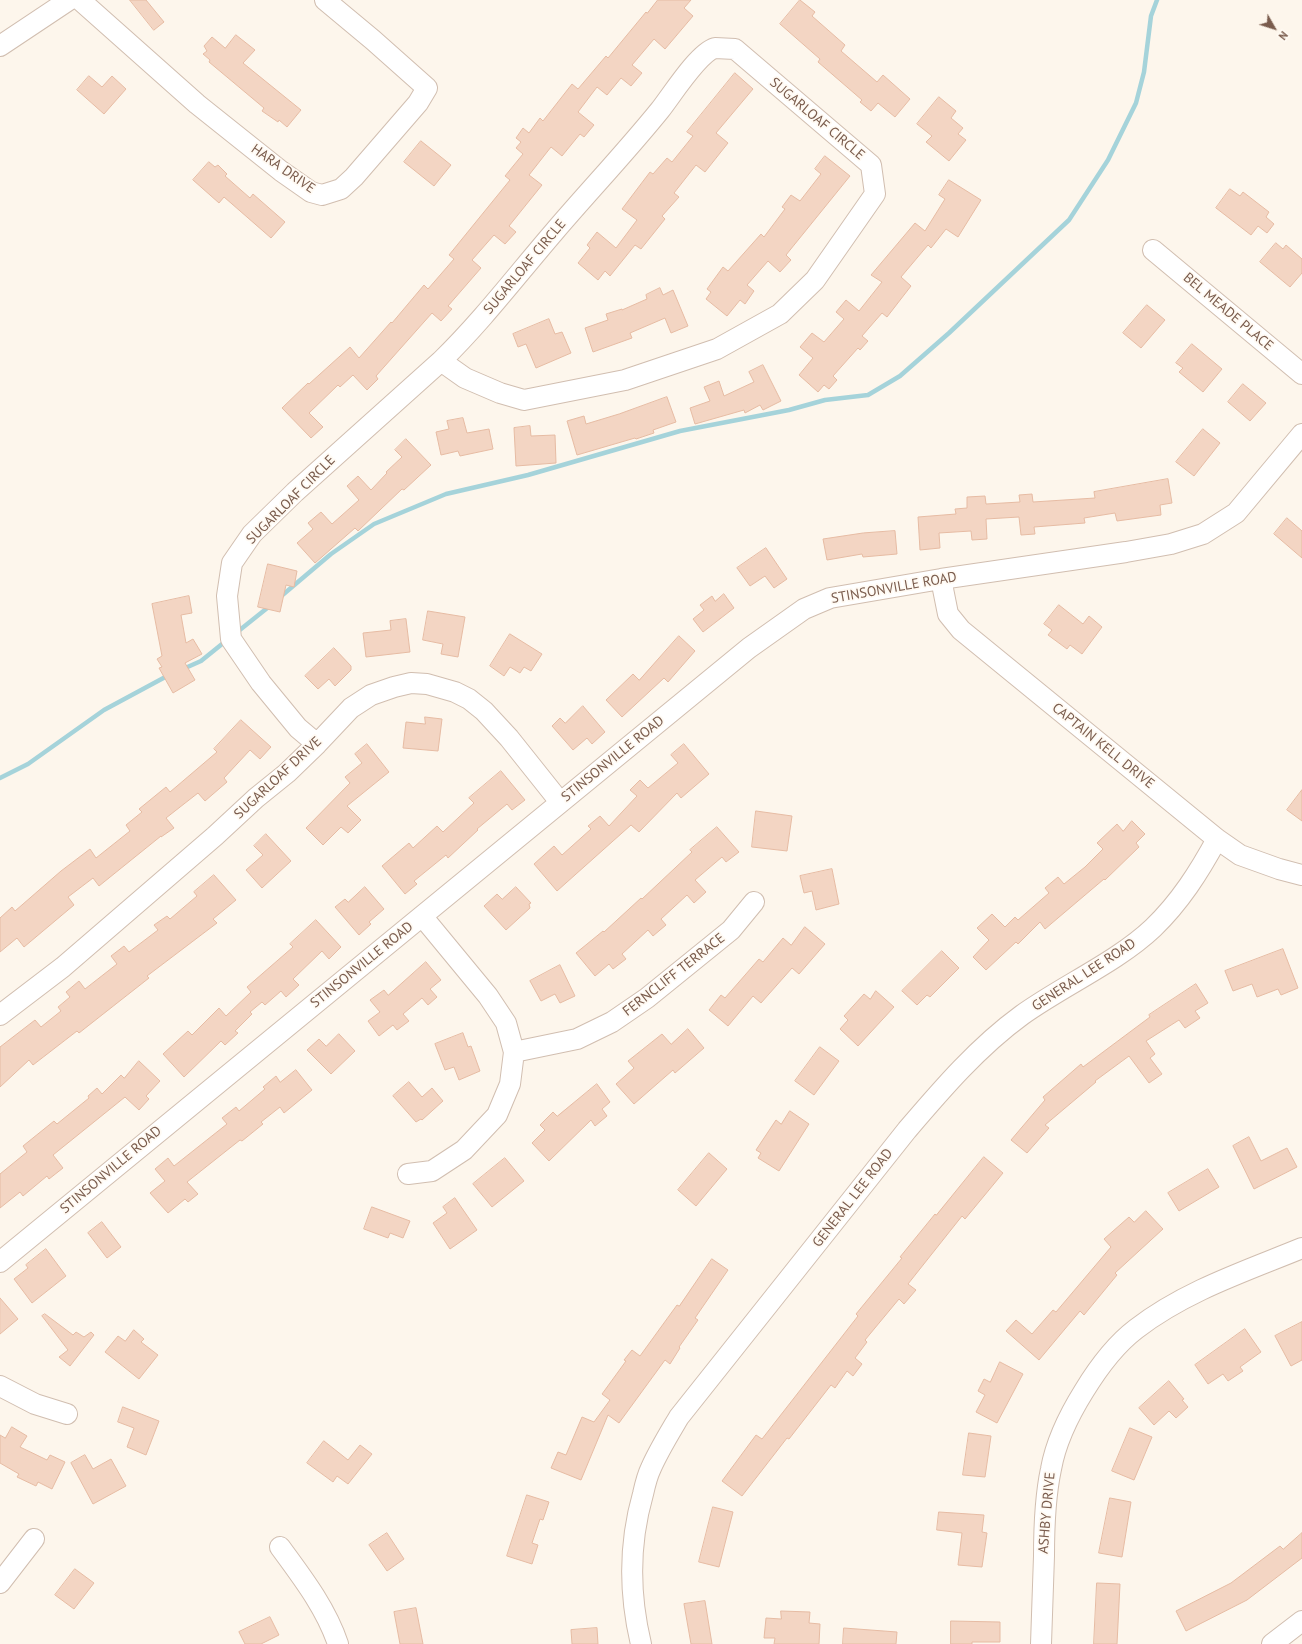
<!DOCTYPE html>
<html>
<head>
<meta charset="utf-8">
<style>
  body { margin:0 }
  #map { position:relative; width:1302px; height:1644px; overflow:hidden; background:#fdf6ec; font-family:"PT Sans",sans-serif }
  canvas { display:block }
  .north { position:absolute; left:1254px; top:8px; width:40px; height:40px; -webkit-text-stroke:3px #fffaf3; paint-order:stroke; rotate:129deg; font-size:11px; font-weight:700; line-height:16px; text-align:center; color:#7a5c4d }
  .north::after { content:''; display:block; margin:auto; width:14px; height:18px; background:#7a5c4d; clip-path:polygon(50% 0,100% 100%,50% 72%,0 100%) }
</style>
</head>
<body>
<div id="map">
<canvas width="1302" height="1644"></canvas>
<div class="north">N</div>
</div>
<script>
const g = document.querySelector('canvas').getContext('2d');
g.lineJoin = 'round';
function stroke(path, color, width, dash) {
  g.strokeStyle = color;
  g.lineWidth = width;
  g.lineCap = dash ? 'butt' : 'round';
  g.setLineDash(dash || []);
  g.stroke(path);
}
function paint(path, color) {
  g.fillStyle = color;
  g.fill(path, 'evenodd');
}
function drawText(font, color, halo, rows, align = 'center') {
  g.font = font + ' "PT Sans",sans-serif';
  g.lineWidth = 3.5;
  g.setLineDash([]);
  g.textBaseline = 'middle';
  g.strokeStyle = halo;
  g.fillStyle = color;
  for (const [text, x, y, turn = 0] of rows) {
    g.save();
    g.translate(x, y);
    g.rotate((+turn || 0) * Math.PI / 180);
    g.textAlign = isNaN(turn) ? turn : align;
    if (halo) g.strokeText(text, 0, 0);
    g.fillText(text, 0, 0);
    g.restore();
  }
}
stroke(new Path2D(`
  M279,598l52,-44 43,-30 72,-30 82,-19 152,-44 109,-21 36,-10 43,-5 32,-19 49,-43 120,-113 39,-60 28,-57 8,-31 7,-56 6,-16
  M236,633l35,-28
  M183,669l18,-8 26,-21
  M0,778l28,-14 76,-54 65,-35`), '#a5d3da', 4.5);
const building = new Path2D(`
  M130,0h16l18,22 -10,8z
  M658,0h33l-7,8 9,8 -28,33 -11,-10 -22,26 10,8 -11,13 -10,-8 -14,17 -10,-8 -19,25 16,13 -10,12 -4,-3 -18,22 -11,-9 -22,28 13,10 -33,41 7,6 -11,12 -11,-9 -22,25 9,8 -33,38 4,3 -11,12 -9,-8 -56,63 2,3 -11,11 -14,-15 -13,12 -2,-2 -29,28 14,14 -12,11 -29,-30 26,-25 1,1 41,-37 9,11 32,-36 1,1 32,-38 4,4 26,-30 -5,-4 61,-75 -5,-4 18,-22 -7,-6 5,-6 -5,-4 7,-10 6,5 11,-15 3,3 29,-37 6,5 28,-33 2,2 38,-46 1,1z
  M800,0l15,12 -3,4 33,29 -4,6 36,31 6,-7 27,24 -15,18 -17,-14 -7,8 -11,-9 2,-2 -44,-38 2,-3 -40,-35z
  M236,35l19,15 -12,13 58,47 -14,17 -8,-7 -1,2 -16,-11 2,-3 -55,-46 1,-2 -7,-6 4,-3 -3,-5 8,-9 13,11z
  M735,73l18,16 -37,44 12,10 -23,29 -9,-7 -22,28 5,4 -17,19 3,3 -24,30 -6,-4 -25,31 -5,-5 -7,9 -20,-17 12,-15 -3,-3 10,-13 19,16 21,-28 -15,-11 28,-37 3,2 14,-16 5,4 21,-26 -6,-4z
  M89,76l13,11 10,-11 14,13 -22,25 -27,-24z
  M939,97l17,14 -5,7 12,10 -5,6 8,6 -17,21 -23,-19 6,-6 -15,-12z
  M421,141l30,24 -17,21 -30,-24z
  M825,156l25,20 -64,79 5,5 -11,12 -12,-11 -21,24 7,6 -9,13 -5,-4 -13,16 -21,-17 5,-7 -4,-3 16,-22 5,4 33,-37 3,3 21,-28 -3,-2 9,-12 9,6 21,-27 -6,-5z
  M209,162l6,5 3,-2 9,9 -2,2 25,22 3,-4 32,28 -14,16 -47,-41 -5,6 -26,-23z
  M949,180l32,20 -23,37 -12,-8 -15,19 -3,-3 -27,32 10,9 -24,31 -5,-4 -20,23 6,5 -8,9 -2,-2 -25,28 4,4 -8,9 -5,-4 -6,7 -19,-17 14,-17 -13,-11 12,-14 12,9 20,-23 -8,-7 10,-12 13,11 23,-29 -11,-7 44,-52 10,8 20,-32 -6,-4z
  M1230,189l10,7 3,-4 26,20 -3,5 8,7 -7,9 -9,-7 -7,9 -35,-27z
  M1276,243l7,6 3,-4 16,14v14l-12,14 -30,-25z
  M660,288l3,7 10,-5 15,36 -17,7 -6,-15 -35,15 2,5 -39,14 -8,-24 23,-8 -2,-6 16,-5v1l25,-11 -1,-4z
  M1147,305l18,15 -24,28 -18,-15z
  M549,319l6,15 7,-2 9,21 -35,15 -10,-24 -8,3 -5,-13z
  M1192,344l30,25 -19,23 -24,-20 4,-4 -7,-5z
  M763,365l18,36 -18,9 -3,-5 -15,8 -1,-3 -49,14 -5,-16 20,-7 -6,-14 15,-6 5,15 30,-14 -5,-10z
  M1243,384l23,19 -16,18 -22,-19z
  M667,397l9,25 -23,8 1,3 -18,6 -1,-1 -58,17 -10,-34 17,-5 2,8 33,-10z
  M463,418l4,15 22,-4 4,20 -33,7 -2,-5 -17,4 -5,-23 13,-3 -2,-8z
  M530,426l1,10 24,-1 1,28 -40,3 -2,-38z
  M1203,429l17,14 -26,33 -18,-14z
  M406,439l25,26 -27,25 -2,-1 -44,42 -3,-3 -40,35 -18,-20 16,-14 -5,-6 13,-11 11,12 27,-24 -12,-14 11,-10 13,14 16,-17 -1,-1 16,-15 -7,-7z
  M1168,479l4,24 -12,2 1,10 -44,6 -2,-8 -31,5 1,5 -51,4 1,7 -14,1 -2,-18 -33,2 1,20 -15,1 -1,-9 -32,2 1,15 -20,2 -2,-33 38,-3 -1,-5 12,-1v-11l18,-1 1,8 34,-2 -1,-7 13,-1 1,8 62,-4 -1,-6z
  M1287,518l15,13v27l-28,-24z
  M895,531l2,23 -34,3 -1,-3 -35,6 -4,-21 40,-6z
  M766,548l21,31 -13,9 -9,-12 -15,10 -13,-18z
  M268,564l29,7 -3,16 -8,-2 -6,27 -22,-5z
  M724,594l10,14 -31,24 -10,-13 11,-9 -4,-5 12,-9 3,5z
  M189,596l3,17 -11,2 5,28 7,-4 9,15 -17,9 10,17 -22,13 -14,-25 3,-1 -5,-8 5,-3 -10,-52z
  M1059,605l24,19 6,-8 13,11 -20,27 -12,-9 -3,4 -19,-14 4,-5 -8,-6z
  M428,611l37,6 -7,40 -17,-3 2,-10 -20,-4z
  M406,619l4,33 -44,5 -3,-24 28,-3 -1,-9z
  M510,634l32,20 -11,17 -7,-4 -4,6 -10,-6 -6,9 -14,-10z
  M679,636l16,15 -27,31 -4,-4 -42,39 -16,-17 27,-26 6,6z
  M334,648l17,18v4l-16,16 -6,-7 -11,10 -13,-13z
  M583,706l22,26 -13,12 -5,-6 -14,12 -21,-24 8,-8 5,5z
  M425,717l17,2 -4,32 -35,-3 3,-26 19,2z
  M241,720l30,27 -11,12 -10,-9 -26,28 3,4 -22,19 -7,-8 -32,25 8,10 -13,9v-1l-62,50 -6,-8 -25,19 6,8 -50,42 -7,-9 -17,14v-34l12,-11 3,4 46,-40 29,-22 6,9 34,-27 -4,-6 16,-13 -3,-3 27,-22 4,5 47,-40 -3,-3z
  M367,744l22,28 -42,34 14,14 -13,13 -7,-6 -18,18 -17,-17 44,-45 -5,-6 17,-14 -7,-9z
  M684,744l25,30 -28,24 -4,-5 -38,39 -8,-7 -74,66 -23,-27 20,-18 8,9 29,-26 -3,-3 12,-10 9,10 28,-30 -7,-6 10,-10 8,8 30,-25 -7,-8z
  M501,771l24,29 -13,10 -5,-6 -30,25 1,1 -30,28 -2,-3 -32,26 3,3 -12,10 -23,-28 27,-23 4,5 24,-22 6,6 31,-29 -5,-5z
  M1302,790v31l-15,-11z
  M756,811l36,5 -5,35 -35,-4z
  M1132,821l13,13 -9,9 3,4 -34,33 -1,-1 -59,50 -5,-7 -22,22 -2,-2 -30,28 -13,-13 16,-17 -12,-12 15,-14 13,13 10,-10 3,3 31,-27 -4,-5 13,-11 6,7 21,-17 18,-18 -6,-6 20,-19 6,7z
  M717,827l22,25 -13,10 -4,-5 -27,23 11,12 -12,11 -7,-8 -26,24 5,6 -13,11 -5,-6 -26,24 4,5 -13,10 -4,-5 -14,12 -19,-23 27,-22 1,1 37,-34 1,1 50,-47 -2,-2z
  M266,834l25,27 -29,27 -16,-18 17,-15 -9,-9z
  M832,869l7,35 -23,6 -4,-19 -8,2 -4,-17z
  M214,875l22,25 -23,19 4,4 -70,53 2,2 -70,55 -2,-2 -44,34 -4,-5 -29,27v-40l35,-27 6,7 20,-16 -3,-4 12,-10 -4,-5 13,-11 6,8 32,-25 -6,-8 13,-10 5,6 29,-22 -4,-5 13,-9 3,3 27,-23 -3,-4z
  M365,887l19,22 -15,13 2,2 -12,11 -24,-28 10,-8 3,3z
  M516,887l15,16 -2,1 1,4 -24,22 -22,-24 13,-12 5,5z
  M316,920l25,27 -12,12 -7,-8 -29,28 6,6 -13,12 -5,-6 -16,14 -3,-3 -12,10 2,2 -17,17 3,2 -13,12 -4,-4 -37,36 -21,-23 25,-23 4,4 27,-27 7,8 25,-24 -4,-5 46,-40 -3,-3z
  M805,927l20,17 -26,30 -7,-6 -31,35 -8,-7 -25,30 -19,-16 12,-15 4,3 34,-39 4,3 20,-24 8,7z
  M1283,949l15,39 -17,7 -3,-6 -21,8 -5,-13 -19,7 -8,-20z
  M942,951l17,17 -29,29 -3,-2 -10,10 -15,-14z
  M426,962l15,18 -11,9 7,8 -9,8 -6,-7 -19,16 6,7 -12,9 -4,-5 -14,11 -11,-15 12,-9 -10,-12 14,-10 4,5z
  M560,965l15,31 -15,7 -5,-9 -14,7 -11,-20z
  M1196,984l12,19 -13,8 5,7 -15,10 -6,-8 -33,21 9,13 -5,4 12,16 -13,9 -20,-27 -34,25 1,1 -51,43 4,3 -22,25 -16,-13 34,-40 -2,-3 38,-33 2,3 67,-50 -1,-2z
  M876,991l18,16 -36,39 -18,-17 8,-9 -4,-4 20,-22 6,5z
  M688,1029l16,19 -29,25 -2,-3 -39,34 -18,-20 18,-16 -6,-7 34,-27 9,10z
  M463,1033l5,14 3,-1 9,25 -21,9 -5,-13 -9,3 -10,-26z
  M339,1034l16,17 -24,23 -24,-24 12,-11 7,7z
  M820,1047l19,14 -25,34 -19,-14z
  M139,1061l21,20 -14,15 3,3 -10,11 -14,-13 -72,58 10,13 -14,11 -2,-3 -24,20 -3,-4 -20,16v-34l27,-22 -4,-6 31,-25 3,3 32,-26 -1,-2 9,-8 5,6 19,-19 3,3z
  M296,1070l16,20 -28,23 -4,-6 -19,15 2,2 -21,17 -2,-1 -53,42 11,12 -10,8 -3,-3 -17,14 -18,-20 15,-12 -10,-12 13,-11 6,8 53,-42 -5,-6 14,-11 3,4 26,-22 -2,-2 13,-11 4,6z
  M409,1082l13,15 10,-9 11,13 -21,19 -1,-1 -5,3 -23,-26z
  M597,1084l13,18 -8,7 5,7 -12,10 -4,-6 -42,41 -17,-18 13,-13 -5,-5 13,-13 4,4z
  M790,1111l19,13 -30,47 -21,-13 3,-5 -5,-3 20,-30 5,4z
  M1249,1137l12,24 26,-13 10,19 -43,22 -21,-43z
  M709,1153l18,16 -31,37 -18,-16z
  M984,1157l19,16 -38,46 -3,-3 -54,68 8,6 -12,14 -5,-5 -34,41 2,2 -12,16 7,6 -9,12 -6,-5 -12,17 -4,-3 -42,54 -2,-1 -45,58 -20,-15 34,-46 6,4 96,-123 -2,-2 46,-56 -2,-1 35,-43 1,1z
  M505,1158l19,23 -32,26 -19,-23z
  M1208,1169l11,18 -40,24 -11,-18z
  M455,1198l22,32 -27,19 -17,-26 14,-10 -4,-6z
  M372,1207l38,14 -7,17 -13,-5 -2,5 -24,-9z
  M1146,1211l17,18 -48,44 2,2 -33,40 -4,-4 -41,49 -33,-29 10,-11 16,14 21,-24 3,2 55,-65 -7,-8 25,-22 5,5z
  M102,1222l19,25 -14,11 -19,-25z
  M46,1249l20,27 -34,27 -18,-24 14,-11 -2,-3z
  M712,1259l16,11 -33,48 3,2 -19,27 1,1 -10,16 -5,-4 -46,63 -11,-8 -27,65 -30,-12 7,-16 8,3 16,-38 12,5 16,-22 -8,-6 24,-33 -2,-1 8,-10 8,6 37,-51 2,1z
  M0,1298l18,21 -18,15z
  M45,1314l28,21 3,-3 8,5 7,-5 3,3 -24,31 -11,-9 9,-7 -26,-34z
  M1302,1322v38l-11,6 -16,-30z
  M1245,1329l16,23 -21,15 3,4 -15,10 -5,-7 -15,10 -13,-19z
  M134,1330l10,9 -3,3 17,13 -19,24 -34,-27 13,-16 7,5z
  M1000,1362l23,12 -26,49 -21,-11 9,-17 -7,-4 6,-12 6,3z
  M1169,1381l15,18 -2,1 6,7 -12,11 -7,-7 -15,14 -15,-17z
  M123,1407l36,14 -13,34 -19,-8 7,-19 -16,-6z
  M12,1427l15,9 -7,11 27,13 3,-5 15,7 -13,27 -14,-7 -2,4 -19,-9 2,-3 -19,-11v-28l5,3z
  M1130,1428l22,9 -18,43 -22,-9z
  M969,1433l22,3 -6,41 -22,-2z
  M324,1441l24,19 12,-15 12,9 -24,30 -11,-8 -4,6 -26,-19z
  M85,1455l8,14 18,-10 15,27 -33,18 -22,-41z
  M527,1495l22,7 -6,18 -3,-1 -8,24 6,2 -6,19 -25,-8z
  M1110,1498l21,4 -9,55 -23,-4z
  M713,1507l20,5 -14,55 -20,-5z
  M939,1512l45,3 -2,17 5,1 -5,34 -24,-2 4,-32 -25,-3z
  M387,1533l17,26 -17,12 -18,-26z
  M1302,1533v25l-55,42 -61,31 -10,-20 55,-28 49,-37 3,3z
  M75,1569l19,14 -20,26 -19,-14z
  M1097,1583l23,1 -3,60h-23z
  M705,1601l7,43h-21l-7,-40z
  M416,1608l7,36h-23l-6,-32z
  M781,1611l29,1 -1,11 11,1 -1,20h-45l1,-6h-11l2,-20 15,1z
  M270,1617l9,18 -18,9h-16l-6,-12z
  M951,1621l49,1v20h-28v2h-21z
  M597,1628l1,16h-26l-1,-14z
  M844,1628l53,4 -1,12h-53z`);
paint(building, '#f3d5c3');
stroke(building, '#e6bba3', 1);
const minor = new Path2D(`
  M80,0l117,104 84,67 30,21 11,3 19,-6 13,-12 64,-74 9,-15 -54,-48 -48,-40
  M0,46l69,-46
  M715,48l20,1 136,116 4,29 -60,86 -35,34 -63,35 -92,31 -101,20 -24,-7 -35,-15 -24,-17c41,-40 76,-86 113,-129 35,-41 72,-80 106,-122 12,-15 38,-57 55,-62z
  M1153,250l149,124
  M941,579l7,35 13,16 256,209 23,16 39,14 23,6
  M317,744l-19,-16 -37,-45 -30,-44 -4,-43 5,-33 20,-29 43,-42 146,-131
  M0,1015l63,-48 152,-131 41,-38 31,-25 30,-29 34,-36 20,-13 23,-8 17,-4 16,1 28,8 14,7 15,12 25,27 51,64
  M514,1052l63,-13 35,-17 35,-24 84,-68 23,-28
  M408,1174l24,-3 32,-21 33,-35 13,-31 4,-32 -8,-29 -18,-27 -66,-80
  M0,1262c248,-206 499,-409 749,-614l55,-39 26,-11 111,-19 185,-27 45,-8 32,-10 33,-21 66,-79
  M0,1386l35,18 32,10
  M280,1547c22,30 46,61 58,97
  M0,1583l34,-44
  M641,1644c-12,-50 -12,-101 2,-150 2,-9 4,-18 8,-26 8,-18 18,-34 28,-51l228,-287c35,-41 71,-83 115,-115 42,-30 95,-53 131,-87 27,-26 46,-56 64,-89
  M1041,1644c1,-29 2,-59 3,-88 0,-29 1,-59 7,-87 5,-28 18,-54 33,-78 14,-23 31,-46 52,-62 49,-38 110,-58 166,-81
  M1272,1644l30,-23`);
stroke(minor, '#d1beb0', 22);
stroke(minor, '#fff', 20);
drawText('14px', '#7a5c4d', '#fffaf3', [
  ["SUGARLOAF CIRCLE",817,119,40],
  ["HARA DRIVE",283,169,35],
  ["SUGARLOAF CIRCLE",525,267,-50],
  ["BEL MEADE PLACE",1228,312,40],
  ["SUGARLOAF CIRCLE",291,500,-45],
  ["STINSONVILLE ROAD",894,588,-10],
  ["CAPTAIN KELL DRIVE",1103,746,39],
  ["STINSONVILLE ROAD",613,759,-39],
  ["SUGARLOAF DRIVE",278,778,-43],
  ["STINSONVILLE ROAD",362,965,-39],
  ["FERNCLIFF TERRACE",674,975,-38],
  ["GENERAL LEE ROAD",1084,975,-33],
  ["STINSONVILLE ROAD",111,1170,-40],
  ["GENERAL LEE ROAD",853,1198,-52],
  ["ASHBY DRIVE",1047,1513,-85]
]);
</script>
</body>
</html>
